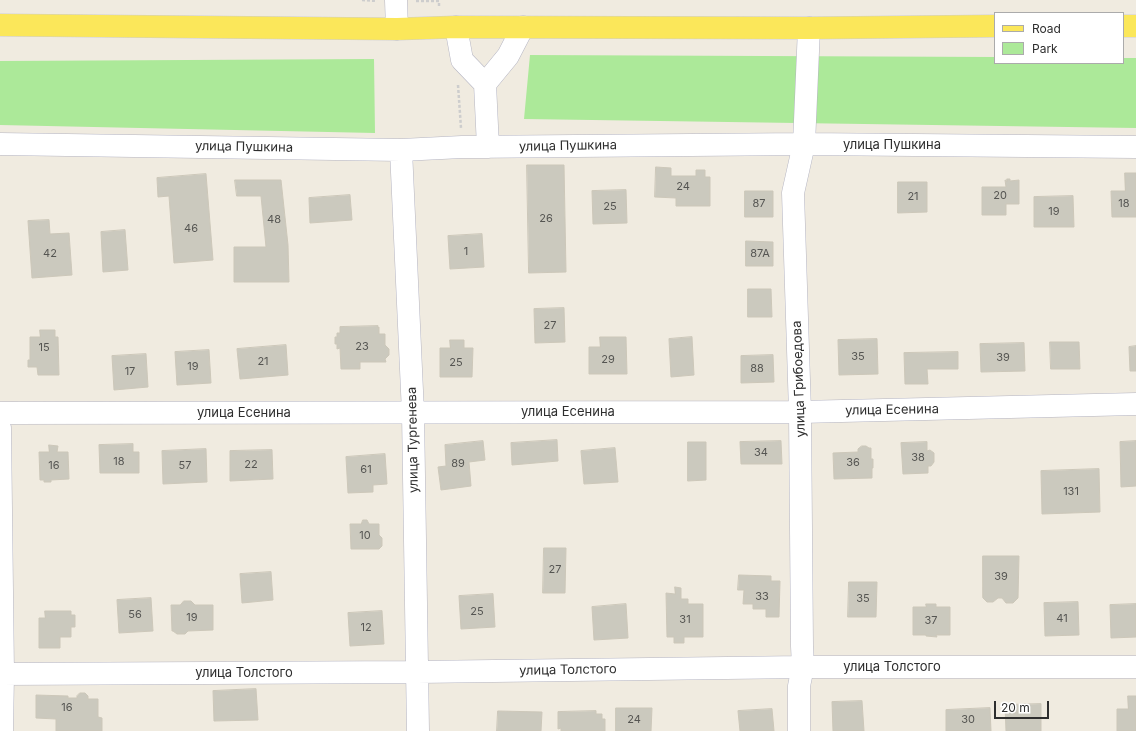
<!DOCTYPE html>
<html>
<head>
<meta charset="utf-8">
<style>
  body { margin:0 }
  #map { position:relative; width:1136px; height:731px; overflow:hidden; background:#f0ebe0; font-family:Inter,sans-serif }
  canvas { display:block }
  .legend { position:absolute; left:994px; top:12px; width:130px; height:52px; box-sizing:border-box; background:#fff; border:1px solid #ababab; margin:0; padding:5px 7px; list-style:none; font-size:12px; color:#2e2e2e }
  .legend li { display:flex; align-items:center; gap:8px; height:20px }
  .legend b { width:20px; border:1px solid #ababab }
  .scale { position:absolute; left:994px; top:701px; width:55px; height:18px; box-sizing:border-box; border:2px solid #2e2e2e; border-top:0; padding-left:5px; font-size:12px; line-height:14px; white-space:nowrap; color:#2e2e2e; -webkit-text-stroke:3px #fff; paint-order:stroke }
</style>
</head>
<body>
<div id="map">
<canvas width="1136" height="731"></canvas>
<ul class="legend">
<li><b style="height:5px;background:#fbe75a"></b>Road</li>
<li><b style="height:11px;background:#ace999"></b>Park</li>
</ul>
<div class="scale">20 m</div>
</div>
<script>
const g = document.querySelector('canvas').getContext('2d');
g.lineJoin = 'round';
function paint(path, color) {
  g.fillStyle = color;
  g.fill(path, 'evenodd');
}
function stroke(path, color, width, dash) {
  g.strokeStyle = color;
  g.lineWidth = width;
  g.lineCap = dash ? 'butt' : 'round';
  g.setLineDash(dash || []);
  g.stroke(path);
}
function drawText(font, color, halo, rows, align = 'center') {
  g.font = font + ' Inter,sans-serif';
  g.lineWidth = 4;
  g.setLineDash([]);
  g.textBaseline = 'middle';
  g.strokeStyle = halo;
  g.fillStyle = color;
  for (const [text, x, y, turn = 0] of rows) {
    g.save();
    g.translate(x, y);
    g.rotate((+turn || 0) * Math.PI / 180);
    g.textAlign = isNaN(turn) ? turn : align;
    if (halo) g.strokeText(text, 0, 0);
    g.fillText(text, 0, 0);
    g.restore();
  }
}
paint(new Path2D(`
  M530,55l465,2v6h128v-5h13v70l-612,-9z
  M374,59l1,74 -375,-8v-64z`), '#ace999');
const building = new Path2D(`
  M527,165h37l2,107 -37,1z
  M656,167l15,1v8h25v-6h9v7h5v29h-34v-8l-21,-1z
  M1125,173h11v44h-24l-1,-26h14z
  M206,174l7,86 -39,3 -5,-67 -11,1 -1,-19z
  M1007,179h3v2l9,-1v24h-13v11h-24v-28h24l-1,-7 2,1z
  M235,180h46l7,65 1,37h-55v-35h32l-5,-51h-24z
  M898,182h29v30l-29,1z
  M626,190l1,33 -34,1 -1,-33z
  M745,191h28v26h-28z
  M350,195l2,25 -42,3 -1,-25z
  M1073,196l1,31h-40v-30z
  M49,220l1,14 19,-1 3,42 -40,3 -4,-57z
  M125,230l3,40 -25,2 -2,-40z
  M482,234l2,33 -34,2 -2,-33z
  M746,241l27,1v24h-27z
  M748,289h23l1,28h-24z
  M564,308l1,34 -30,1 -1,-34z
  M378,326v2l1,-1v7h6v11l4,4v6l-4,4 1,3h-26v7h-19l-1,-21 -3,1v-5h-2v-7h2v-4h3v-6z
  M40,330h15v7h3l1,38h-21l-1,-8h-9v-7h2v-23h10z
  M600,337h26l1,37h-38v-27h11z
  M692,337l2,38 -23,2 -2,-38z
  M877,339l1,35 -39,1 -1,-35z
  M450,340h14v8h9l-1,29h-32v-29h10z
  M1050,342h29l1,27h-29z
  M1024,343l1,28 -44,1 -1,-28z
  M286,345l2,30 -48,4 -3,-30z
  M1136,346v25h-6l-1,-24z
  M209,350l2,33 -34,2 -2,-33z
  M958,352v17h-31l1,15h-23l-1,-31z
  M146,354l2,33 -34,3 -2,-34z
  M773,355l1,27 -33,1v-27z
  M557,440l1,21 -46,4 -1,-22z
  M483,441l2,19 -16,2 2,24 -30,4 -3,-23 8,-1 -1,-21z
  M781,441l1,23h-41l-1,-22z
  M1136,441v45l-15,1 -1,-45z
  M688,442h18v38l-18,1z
  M927,442v9l3,-1 4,3v9l-3,4h-3v7l-25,1 -2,-31z
  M133,444v8h6v21h-39l-1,-28z
  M49,445l9,1 -1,6h11l1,27 -18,1v2h-7v-2h-4l-1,-28h10z
  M862,446h4l3,2h2v11h2v9h-1v10l-38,1 -1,-26 25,-1v-3l1,-1z
  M615,448l3,34 -34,2 -3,-33z
  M206,449l1,33 -44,2 -1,-33z
  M272,450l1,29 -43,2v-30z
  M385,454l2,30 -14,1v7l-25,1 -2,-36z
  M1099,469l1,43 -58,2 -1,-43z
  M363,520h4l2,4h10v11l3,3v8l-3,3h-28l-1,-25h11z
  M544,548h22l-1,45h-22z
  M983,556h36l-1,42 -5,5h-7l-4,-5h-4l-5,4h-6l-4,-4z
  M271,572l2,28 -31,3 -2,-29z
  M739,575l32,1v5h9l-1,36h-13v-8h-13v-5h-10l1,-14h-6z
  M849,582h28l-1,35h-28z
  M675,587l6,1v11h7v5h15v33h-19v6h-10v-6h-7l-1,-44 9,1z
  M493,594l2,33 -34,2 -2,-33z
  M151,598l2,33 -34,2 -2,-33z
  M184,601h7l4,4h18v25l-25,1 -3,3h-8l-4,-3h-1l-1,-26h9z
  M1078,602l1,33 -34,1 -1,-33z
  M626,604l2,34 -34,2 -2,-33z
  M926,604h10v3h14v28h-14l1,2 -11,-1v-1h-13v-28h13z
  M1136,604v33l-25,1 -1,-33z
  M45,611h26v4h4v12h-4v10h-11v11h-21v-30h6z
  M382,611l2,33 -34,2 -2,-33z
  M256,689l2,31 -44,1 -1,-30z
  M80,693h5l3,3v3h10v18l4,1v13h-46v-12l-20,-1v-23l32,1v2h9v-2z
  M1128,696h8v35h-19v-22h11z
  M862,701l2,30h-31l-1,-29z
  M1041,704v27h-35l-1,-26z
  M616,708h36l-1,23h-35z
  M990,708l1,23h-45v-21z
  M772,709l2,22h-34l-2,-20z
  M498,711l44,1 -1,19h-44z
  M596,711v3h6v5h3v12h-44v-3l-3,1v-17z`);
paint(building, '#cbc9be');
stroke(building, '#ccc7b9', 1);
const minor = new Path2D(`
  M396,0l1,29
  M456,27l6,33 23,24 3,63
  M485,84l23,-28 15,-29
  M0,144l401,6 61,-3 342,-3 332,3
  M401,150l12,263 5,318
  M0,413l800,-1 336,-8
  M0,428l3,246 -1,57
  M0,674l417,-2 386,-5h333
  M799,731v-45l4,-19 -1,-21 -2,-234 -7,-219 11,-49 5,-116`);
const primary = new Path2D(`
  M0,25l397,4 59,-2 353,1 186,-2
  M1123,26h13`);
stroke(minor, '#b4b4c2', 23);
stroke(primary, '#cdcdcd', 23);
stroke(new Path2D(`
  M362,0l15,1
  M416,1h23v6
  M458,85l3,43`), '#cdcdcd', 2.5, [3, 2]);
stroke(minor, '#fff', 22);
stroke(primary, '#fbe75a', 22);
drawText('11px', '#555552', null, [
  ["24",683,187],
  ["20",1000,196],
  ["21",913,197],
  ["87",759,204],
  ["18",1124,204],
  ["25",610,207],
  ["19",1054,212],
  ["26",546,219],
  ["48",274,220],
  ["46",191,229],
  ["1",466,252],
  ["42",50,254],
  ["87А",760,254],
  ["27",550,326],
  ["23",362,347],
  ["15",44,348],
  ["35",858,357],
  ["39",1003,358],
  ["29",608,360],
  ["21",263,362],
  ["25",456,363],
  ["19",193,367],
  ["88",757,369],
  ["17",130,372],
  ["34",761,453],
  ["38",918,458],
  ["18",119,462],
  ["36",853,463],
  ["89",458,464],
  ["22",251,465],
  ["16",54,466],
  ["57",185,466],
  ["61",366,470],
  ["131",1071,492],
  ["10",365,536],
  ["27",555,570],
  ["39",1001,577],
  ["33",762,597],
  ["35",863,599],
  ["25",477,612],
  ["56",135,615],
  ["19",192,618],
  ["41",1062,619],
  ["31",685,620],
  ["37",931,621],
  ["12",366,628],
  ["16",67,708],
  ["24",634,720],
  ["30",968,720]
]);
drawText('13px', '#2e2e2e', '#fff', [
  ["улица Пушкина",892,145],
  ["улица Пушкина",568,146,-1],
  ["улица Пушкина",244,147,1],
  ["улица Грибоедова",799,379,-92],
  ["улица Есенина",892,410,-1],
  ["улица Есенина",568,412],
  ["улица Есенина",244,413],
  ["улица Тургенева",413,440,-91],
  ["улица Толстого",892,667],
  ["улица Толстого",568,670,-1],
  ["улица Толстого",244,673]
]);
</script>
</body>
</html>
